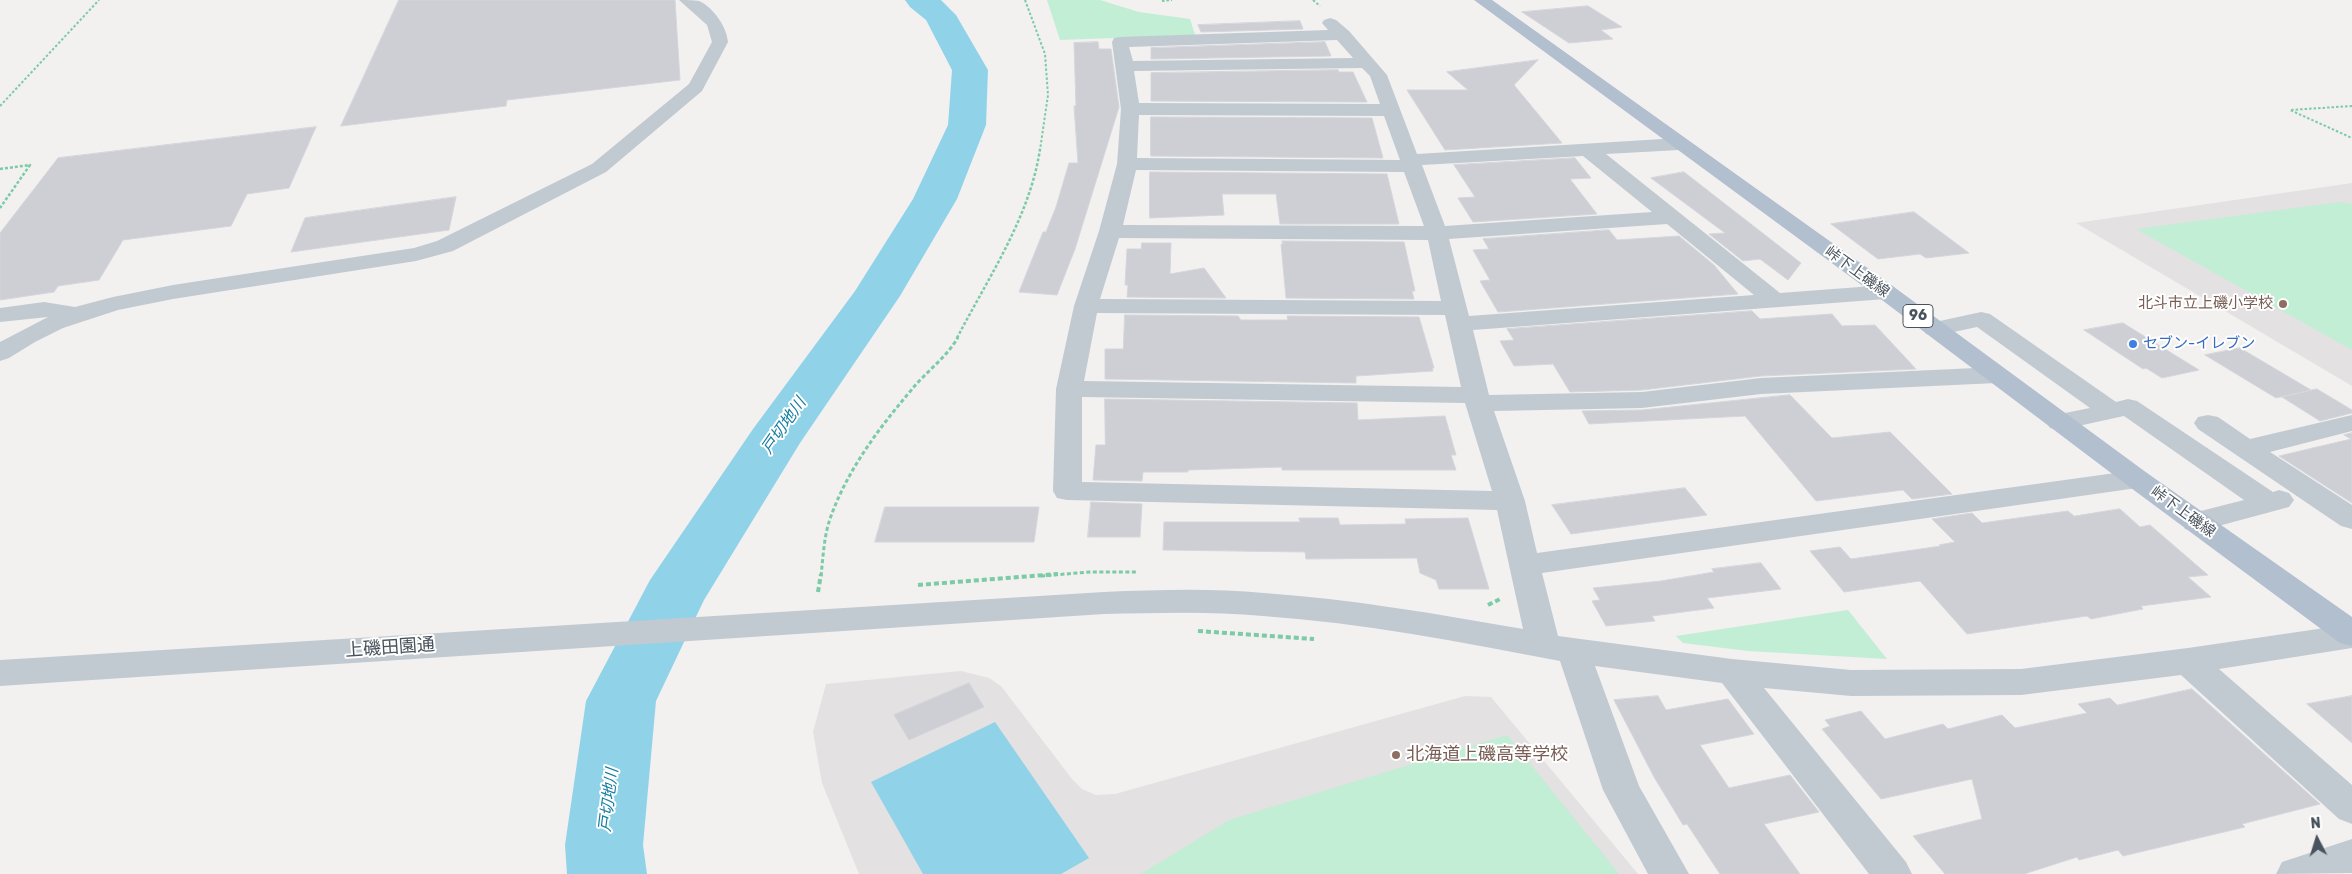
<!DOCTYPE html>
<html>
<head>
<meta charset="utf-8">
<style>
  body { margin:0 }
  #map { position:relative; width:2352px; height:874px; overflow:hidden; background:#f3f0f0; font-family:Rubik,sans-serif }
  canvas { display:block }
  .north { position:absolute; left:2292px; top:814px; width:50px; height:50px; -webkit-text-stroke:4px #fff; paint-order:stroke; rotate:355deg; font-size:14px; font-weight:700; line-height:20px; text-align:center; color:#49535d }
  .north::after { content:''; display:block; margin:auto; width:18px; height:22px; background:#49535d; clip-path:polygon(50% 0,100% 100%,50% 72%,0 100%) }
</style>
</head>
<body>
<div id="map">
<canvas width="2352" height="874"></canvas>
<div class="north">N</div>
</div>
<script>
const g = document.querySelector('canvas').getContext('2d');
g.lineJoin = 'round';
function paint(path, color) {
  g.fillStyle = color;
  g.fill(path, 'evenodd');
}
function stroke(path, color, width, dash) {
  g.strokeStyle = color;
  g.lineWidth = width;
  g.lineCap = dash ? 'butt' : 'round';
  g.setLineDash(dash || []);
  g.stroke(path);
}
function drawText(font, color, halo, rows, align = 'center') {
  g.font = font + ' Rubik,"Noto Sans JP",sans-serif';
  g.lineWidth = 4;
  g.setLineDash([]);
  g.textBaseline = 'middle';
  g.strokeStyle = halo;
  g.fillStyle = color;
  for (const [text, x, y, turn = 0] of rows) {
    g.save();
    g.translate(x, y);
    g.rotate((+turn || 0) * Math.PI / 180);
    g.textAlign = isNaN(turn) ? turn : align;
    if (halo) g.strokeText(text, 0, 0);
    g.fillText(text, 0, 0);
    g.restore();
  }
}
paint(new Path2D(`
  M2352,183v203l-276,-163z
  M961,671l28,7 12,8 71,93 10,10 14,6 19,-1 350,-98 26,1 147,177h-779l-37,-91 -9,-51 13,-48z`), '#e3e1e2');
paint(new Path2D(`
  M1047,0h53l39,12 51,7 5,16 -135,5z
  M2340,202l12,2v146l-216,-121z
  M1848,610l39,49 -139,-8 -65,-8 -7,-7z
  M1507,735l112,139h-478l88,-54z`), '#c1eed4');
paint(new Path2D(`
  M995,722l94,136 -28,16h-138l-52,-92z`), '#90d3e9');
paint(new Path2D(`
  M905,0h36l15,15 32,55 -2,55 -29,74 -57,97 -100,147 -96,157 -48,101 -13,144 4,29h-80l-2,-29 21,-144 64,-121 103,-151 102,-138 58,-92 35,-74 4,-55 -26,-50 -16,-13z`), '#90d3e9');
const building = new Path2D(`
  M399,0h276l5,80 -173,20 -1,6 -165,20z
  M1588,6l34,21 -21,3 12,9 -44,4 -47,-31z
  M1300,21l3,8 -102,3 -3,-7z
  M1098,42l1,7h12l8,58 -44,142 -18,46 -38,-3 24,-60h3l10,-25 13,-44h9l-4,-57h2l-2,-63z
  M1325,42l6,14 -180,3v-11z
  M1538,60l-24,25 48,58 -117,7 -38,-60h61l-21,-18z
  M1338,70l1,2h14l14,30 -216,-1v-28z
  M1151,117l221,1 11,40 -232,-2z
  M316,127l-27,61 -42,6 -16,32 -108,14 -24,40 -41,6 -4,6 -54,8v-67l58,-75z
  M1575,158l16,20 -21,1 27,35 -124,8 -15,-24 17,-1 -21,-32z
  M1150,172l237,2 12,50h-119l-4,-30h-54l2,21 -74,3z
  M1684,172l117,91 -13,17 -28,-21 -17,2 -34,-27 16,-1 -74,-55z
  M456,197l-7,33 -158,22 14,-34z
  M1914,212l55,41 -43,5 -6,-4 -42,5 -47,-35z
  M1609,230l8,10 62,-4 35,29 24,29 -240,18 -18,-31 10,-1 -17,-30 16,-1 -6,-10z
  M1282,241l122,1 11,49h-3l2,8 -128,-1 -5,-54h2z
  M1142,243h29l-1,31 34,-6 22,30 -99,-1 1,-12h-3l2,-36h14z
  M1752,311l8,8 72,-5 10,12 33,-1 41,44 -155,7 -119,14 -72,2 -17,-28 -39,2 -14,-25 14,-1 -7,-11z
  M1125,315l113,1 3,4h47l-1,-4 132,1 15,51h-2l1,3 -77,5v7l-251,-4v-30h18z
  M2123,323l76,47 -37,8 -16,-10 -3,1 -59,-39z
  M2240,348l71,42 -35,8 -71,-43z
  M2317,389l35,21v3l-32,8 -38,-24z
  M1790,395l42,43 58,-6 62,62 -40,5 -9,-9 -87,11 -71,-85 -156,8 -7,-13 60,-1z
  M1105,399l252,4 1,17 87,-4 11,39h-5l5,15h-174v-3l-94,3v2h-45l-1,9 -49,-1 3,-35h9z
  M2352,433v70l-73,-47 72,-17 -7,-4z
  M1685,488l22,27 -136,19 -19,-29z
  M1091,502l51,2 -2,33h-52z
  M885,507h154l-5,35h-159z
  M2120,509l20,18 10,-2 58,50 -20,2 23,20 -70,9 2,3 -52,10 -4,-3 -120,18 -47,-53 -76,11 -34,-41 30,-4 11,12 90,-13 -2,-1 16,-3 -23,-23 40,-6 10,10 86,-12 6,5z
  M1299,518h39l2,7 66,-1 -1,-5 63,-1 21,71h-50l-3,-9 -16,-7 -3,-15 -111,1 -1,-7 -142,-2 1,-28h136z
  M1761,563l20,26 -74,9 7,10 -62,8 3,5 -49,5 -14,-25 8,-1 -7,-12 68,-7 53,-9 -2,-3z
  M969,683l15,24 -75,33 -15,-25z
  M2192,689l128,115 -78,20 3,3 -122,29 -5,-6 -39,10 -2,-3 -53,17h-79l-32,-38 69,-17 -10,-40 -91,20 -59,-70 8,-3 -5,-6 36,-9 24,28 58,-15 5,5 54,-14 13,13 72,-15 -9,-9 32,-6 7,7z
  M1658,696l8,14 62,-11 26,35 -54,11 29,43 61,-13 29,37 -55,12 36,50h-80l-33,-50 -4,1 -29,-48 -40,-77z
  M2352,696v47l-45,-39z`);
paint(building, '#cdcfd4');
stroke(building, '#d4d6db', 1);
stroke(new Path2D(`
  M1025,0l20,54 3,41 -8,55
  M1313,0l7,6
  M1162,1l10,-1
  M0,106l99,-106
  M2352,106l-62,4 62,28`), '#7acba6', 2, [2.5, 2]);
stroke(new Path2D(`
  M0,169l30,-4 -30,43
  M957,338c31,-60 73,-121 83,-189`), '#7acba6', 2.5, [3, 2]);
stroke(new Path2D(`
  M821,576c2,-18 3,-40 9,-57 17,-49 49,-91 83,-131 13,-16 35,-32 45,-51
  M1041,576l49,-4h46`), '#7acba6', 3, [4, 2.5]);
stroke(new Path2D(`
  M918,585l140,-11
  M818,592l3,-18
  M1488,605l12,-6
  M1198,631l116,8`), '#7acba6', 4, [5, 3]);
paint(new Path2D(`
  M679,0c6,0 15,0 20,1 14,6 28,26 29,41l-26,49 -96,81 -153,79 -37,10 -243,38 -55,11 -55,18 -28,14 -26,16 -9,3v-19l48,-25 -48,5v-14l44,-6 31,5 38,-10 60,-12 241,-37 23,-7 155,-77 97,-80 23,-42 -5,-17z
  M1330,18l6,2 13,11 38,44 30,79 262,-16 7,2 3,4 -3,4 -7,2 -73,4 174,139 106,-8 8,2 4,5 -4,5 -8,2 -413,31 16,65 153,-3 119,-14 236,-11 9,3 4,5 -4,5 -9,3 -236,11 -119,14 -148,3 31,90 12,52 600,-83 10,3 4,6 -4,6 -10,3 -595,85 16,63 174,23 119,11 170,-1 167,-21 164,-24v24l-133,21 133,116v39l-13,-5 -158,-144 -160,20 -170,1 -87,-8 142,174 6,12h-43l-147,-191 -127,-17 44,120 50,88h-41l-45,-84 -43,-129c-99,-19 -197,-38 -297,-45 -53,-5 -106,-3 -159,-2l-1104,72v-26l1104,-68c53,-2 106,-4 160,1 87,6 173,21 259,36l-26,-119 -430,-10 -10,-2 -4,-7 3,-102 18,-83 25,-75 18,-67 4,-55 -9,-67 2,-4 6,-1 208,-7 -6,-7 2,-3zM1337,40l16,18 -220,3 -4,-14zM1362,68l8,8 10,28 -241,-1 -5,-32zM1139,115l245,1 16,44 -263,-2zM1583,156l69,56 -207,14 -23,-61zM1136,170l268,2 20,54 -301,-1zM1667,224l87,71 -285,21 -20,-77zM1119,238l309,2 13,61 -341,-2zM1097,313l348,2 16,72 -377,-6zM1082,397l383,6 27,88 -410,-9z
  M1981,312l9,2 126,88 12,-3 9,2 136,91 6,-2 10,3 5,7 -5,7 -93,25 -11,-3 -4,-7 4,-7 59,-15 -120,-84 -64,14 -10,-2 -4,-6 4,-6 40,-8 -113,-81 -42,9 -9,-2 -3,-5 3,-5z
  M2208,415l10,2 32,22 102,-24v16l-82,21 82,53v24l-11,-3 -143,-97 -4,-6 4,-6z
  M2352,839v34l-76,1 6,-12z`), '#c1cad1');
paint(new Path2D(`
  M1474,0h18l402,287 253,186 205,144v29l-12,-3 -213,-158 -249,-188z`), '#b1bfce');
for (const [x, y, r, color] of [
  [2283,304,5,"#8d6e63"],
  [2133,344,5,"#3f7fe0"],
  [1396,755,5,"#8d6e63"]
]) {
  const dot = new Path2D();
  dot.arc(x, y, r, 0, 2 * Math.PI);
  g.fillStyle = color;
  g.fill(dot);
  stroke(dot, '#fff', 2);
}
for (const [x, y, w] of [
  [1918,316,30]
]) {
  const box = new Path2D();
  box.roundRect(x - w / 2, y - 11.5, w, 23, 4);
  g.fillStyle = '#fff';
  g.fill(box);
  stroke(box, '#49535d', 1);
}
drawText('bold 14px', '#49535d', null, [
  ["96",1918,316]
]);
drawText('15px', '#49535d', '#fff', [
  ["峠下上磯線",1857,272,36],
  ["峠下上磯線",2183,512,36]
]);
drawText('15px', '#785e54', '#fff', [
  ["北斗市立上磯小学校",2273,304]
], 'right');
drawText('15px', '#366cbe', '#fff', [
  ["セブン-イレブン",2143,344]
], 'left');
drawText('italic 16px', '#127ca0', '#fff', [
  ["戸切地川",784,426,-55],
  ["戸切地川",609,800,-83]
]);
drawText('18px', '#49535d', '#fff', [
  ["上磯田園通",390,648,-4]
]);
drawText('18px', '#785e54', '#fff', [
  ["北海道上磯高等学校",1406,755]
], 'left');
</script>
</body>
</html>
